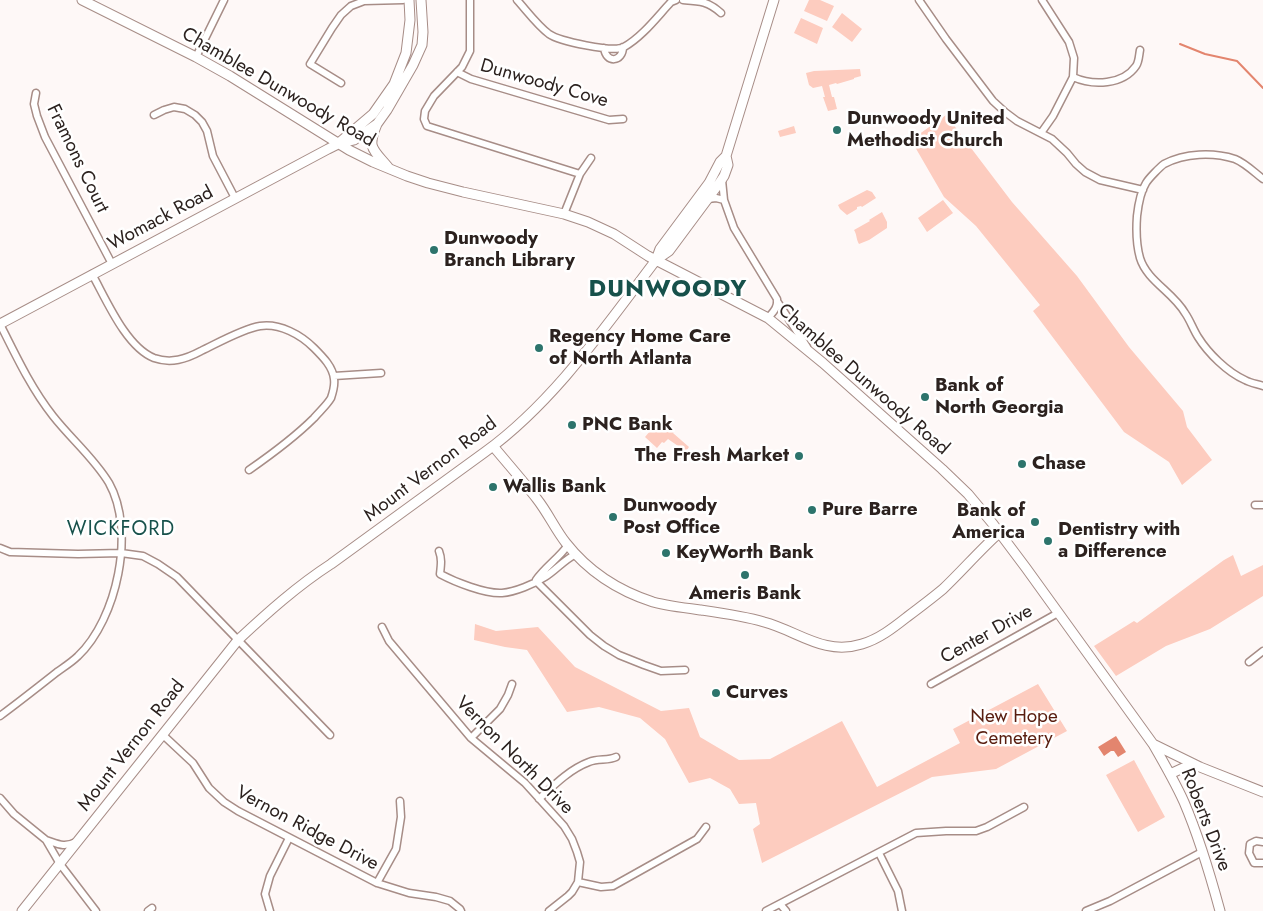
<!DOCTYPE html>
<html>
<head>
<meta charset="utf-8">
<style>
  body { margin:0 }
  canvas { display:block; background:#fef8f7 }
</style>
</head>
<body>
<canvas width="1263" height="911"></canvas>
<script>
const g = document.querySelector('canvas').getContext('2d');
g.lineJoin = 'round';
function paint(path, color) {
  g.fillStyle = color;
  g.fill(path, 'evenodd');
}
function stroke(path, color, width, dash) {
  g.strokeStyle = color;
  g.lineWidth = width;
  g.lineCap = dash ? 'butt' : 'round';
  g.setLineDash(dash || []);
  g.stroke(path);
}
function drawText(font, color, halo, rows, align = 'center') {
  g.font = font + ' Jost,sans-serif';
  g.lineWidth = 5;
  g.setLineDash([]);
  g.textBaseline = 'middle';
  g.strokeStyle = halo;
  g.fillStyle = color;
  for (const [text, x, y, turn = 0] of rows) {
    g.save();
    g.translate(x, y);
    g.rotate((+turn || 0) * Math.PI / 180);
    g.textAlign = isNaN(turn) ? turn : align;
    if (halo) g.strokeText(text, 0, 0);
    g.fillText(text, 0, 0);
    g.restore();
  }
}
paint(new Path2D(`
  M809,0h11l14,6 -7,15 -23,-10z
  M842,13l20,16 -10,13 -20,-15z
  M801,18l22,10 -6,16 -23,-11z
  M860,69l1,7 -7,2v1l-17,5 -1,-1 -7,2 3,12h2l3,12 -9,2 -5,-14h2l-3,-11 -9,2 -4,-3 -3,-12 8,-2z
  M946,115l66,87 65,74 52,71 54,64 4,16 25,33 -30,25 -13,-23 -45,-30 -91,-121 7,-6 -64,-79 -32,-29 -33,-57z
  M794,126l2,7 -16,4 -2,-6z
  M867,190l5,2 4,6 -14,9 -1,-1 -4,1v2l-10,6 -7,-6 -2,-4z
  M943,200l10,13 -26,19 -9,-14z
  M882,212l5,10v6l-18,12 -10,4c-3,-5 -2,-9 -5,-14l16,-9 -1,-1z
  M661,418l12,9 2,3 -2,3 16,14 -9,12 -5,-4 6,-7 -13,-9 -4,4 -2,-1 -5,6 -12,-11z
  M1233,555l8,21 22,-11v31l-53,33 -44,17 -50,30 -22,-30 40,-25 3,2 87,-63z
  M475,624l21,7 42,-4 37,40 86,44 28,-3 11,29 39,23 31,-1 72,-38 35,66 83,-44 -7,-14 85,-45 29,47 -71,38 -64,8 -170,86 -9,-34 7,-5 -4,-21 -17,1 -9,-15 -20,-11 -21,5 -24,-44 -25,-21 -41,-11 -32,5 -40,-62 -22,-3 -31,-7z
  M1134,760l31,57 -27,15 -32,-57z`), '#fdccbf');
paint(new Path2D(`
  M1116,736l10,16 -8,5 -4,-6h-3l-7,5 -6,-9z`), '#e3856e');
stroke(new Path2D(`
  M1180,44l25,10 32,7 26,27`), '#e3856e', 2);
const street = new Path2D(`
  M470,0v51l-8,16 -28,29 -9,15 -1,8 3,7 153,48
  M517,0c10,11 20,25 32,34 10,7 64,19 75,13 18,-10 33,-30 47,-45l5,-2
  M683,0c16,1 25,1 38,13
  M919,0l27,39 47,62 12,11 12,9 35,18 15,14 9,11 9,8 15,8 43,10
  M604,48c2,16 19,14 19,-1
  M196,57l28,-57
  M457,72l14,7 138,41 14,-1
  M1073,77c20,9 50,8 63,-11 3,-4 3,-11 4,-16
  M341,83l-31,-19 22,-36 9,-13 10,-9 13,-5 39,-1
  M36,93l-2,11 3,12 8,21 67,127
  M154,115l10,-5 10,-3 11,2 10,6 7,7 5,9 6,25 22,42
  M1041,133l12,-17 20,-39 1,-19 -5,-16 -27,-42
  M1263,179c-9,-7 -18,-16 -28,-20 -22,-7 -50,-6 -71,5 -4,3 -15,14 -18,19 -5,8 -8,24 -9,33 -1,14 -1,28 3,42 7,23 33,34 45,55 5,7 8,16 13,24 10,16 29,35 47,43 5,3 12,4 18,6
  M722,180l2,20 10,28 43,71c1,9 -4,13 -9,19
  M708,199l8,-1 8,2
  M564,214l16,-40 11,-16
  M92,274c14,25 34,73 62,84 17,6 32,1 47,-7 17,-8 41,-22 59,-25 20,-3 41,9 54,22 9,9 19,19 20,31 1,6 -1,13 -3,19 -4,7 -12,14 -17,20 -20,20 -42,36 -65,52
  M777,301l30,46
  M0,324c16,32 31,64 53,92 18,23 41,42 56,67 27,48 8,136 -31,173 -6,6 -14,11 -21,16 -19,15 -38,30 -57,44
  M334,376l47,-3
  M1255,505h8
  M0,548l10,4 68,2 43,-1 22,3 15,8 19,13 153,158
  M439,551c3,8 2,14 1,23 15,8 45,20 62,19 13,-1 32,-9 43,-16 11,-7 19,-17 31,-23
  M536,580c9,-13 23,-22 32,-35
  M536,581l54,54 14,11 15,9 25,10 17,6 24,-1
  M382,627l7,14 82,97 54,45 39,43 8,13 5,13 3,10 -2,20 -6,10 -4,4 -19,15
  M1249,662l14,-11
  M931,684l127,-71
  M163,735l30,28 16,25 15,14 14,9 139,72 32,10 27,4 14,4 10,8 1,2
  M471,738l29,-29 8,-14 4,-11
  M0,798l14,16 32,26 14,24 36,47
  M539,799c15,-14 31,-30 50,-37 9,-4 19,-1 27,-5
  M46,840c12,4 18,8 30,2
  M1263,842l-7,-1 -6,3 -1,9 5,10h9
  M879,853l19,38 4,20
  M578,882l23,5 12,-1 84,-47 9,-12
  M377,883l19,-34 5,-32 -1,-16
  M780,904l6,7
  M148,911l4,-3
  M270,911l-5,-17 5,-18 19,-38
  M766,911l150,-78 30,-2h30l11,-4 37,-20
  M1086,911l24,-10 92,-49`);
const secondary = new Path2D(`
  M82,0l114,57 34,19 119,74 24,12 34,14 21,7 35,9 101,22 24,8 26,12 34,22 120,62 55,45 119,106 26,25 25,30 33,44 127,176c11,19 22,38 31,58 15,35 26,72 36,109
  M377,124c-10,24 -5,24 11,43
  M340,142l33,-28 21,-30 12,-31 4,-33 -1,-20
  M656,260l13,-9 49,-66 6,-9 4,-11 -2,-9
  M0,324l328,-175 10,-5 16,-4 23,-16 10,-14 26,-45 9,-20 1,-13 -2,-32
  M493,446c15,18 30,35 44,53 11,14 18,30 29,44 22,28 53,48 87,59 15,4 32,6 48,8 21,3 43,6 63,12 34,9 60,34 98,22 17,-5 31,-16 45,-27 12,-9 24,-18 36,-28 19,-18 36,-38 56,-56
  M1153,744l47,23 63,25
  M1170,774l13,-6 12,-3
  M22,911l216,-271c29,-27 59,-54 93,-76l154,-112c69,-50 120,-125 171,-192l4,-11 49,-66 11,-21 6,-6 48,-156`);
stroke(street, '#a78d87', 9);
stroke(secondary, '#a78d87', 11);
stroke(street, '#fff', 6);
stroke(secondary, '#fff', 9);
for (const [x, y, r, color] of [
  [837,130,5,"#2d746c"],
  [434,250,5,"#2d746c"],
  [539,348,5,"#2d746c"],
  [925,397,5,"#2d746c"],
  [572,425,5,"#2d746c"],
  [799,456,5,"#2d746c"],
  [1022,464,5,"#2d746c"],
  [493,487,5,"#2d746c"],
  [812,510,5,"#2d746c"],
  [613,517,5,"#2d746c"],
  [1035,522,5,"#2d746c"],
  [1048,541,5,"#2d746c"],
  [666,553,5,"#2d746c"],
  [745,575,5,"#2d746c"],
  [716,693,5,"#2d746c"]
]) {
  const dot = new Path2D();
  dot.arc(x, y, r, 0, 2 * Math.PI);
  g.fillStyle = color;
  g.fill(dot);
  stroke(dot, '#fff', 2);
}
drawText('19px', '#2c221f', '#fff', [
  ["Dunwoody Cove",544,84,16],
  ["Chamblee Dunwoody Road",278,88,30],
  ["Framons Court",77,159,64],
  ["Womack Road",161,219,-28],
  ["Chamblee Dunwoody Road",863,380,41],
  ["Mount Vernon Road",431,470,-37],
  ["Center Drive",987,635,-29],
  ["Mount Vernon Road",132,746,-52],
  ["Vernon North Drive",514,756,45],
  ["Roberts Drive",1205,820,69],
  ["Vernon Ridge Drive",307,829,28]
]);
drawText('bold 19px', '#2c221f', '#fff', [
  ["Dunwoody United",847,119],
  ["Methodist Church",847,141],
  ["Dunwoody",444,239],
  ["Branch Library",444,261],
  ["Regency Home Care",549,337],
  ["of North Atlanta",549,359],
  ["Bank of",935,386],
  ["North Georgia",935,408],
  ["PNC Bank",582,425],
  ["The Fresh Market",789,456,"right"],
  ["Chase",1032,464],
  ["Wallis Bank",503,487],
  ["Dunwoody",623,506],
  ["Post Office",623,528],
  ["Pure Barre",822,510],
  ["Bank of",1025,511,"right"],
  ["America",1025,533,"right"],
  ["Dentistry with",1058,530],
  ["a Difference",1058,552],
  ["KeyWorth Bank",676,553],
  ["Ameris Bank",745,594,"center"],
  ["Curves",726,693]
], 'left');
drawText('19px', '#581d0f', '#fff', [
  ["New Hope",1014,717],
  ["Cemetery",1014,739]
]);
g.letterSpacing = '1px';
drawText('20px', '#17514b', '#fff', [
  ["WICKFORD",121,530]
]);
g.letterSpacing = '0px';
g.letterSpacing = '1px';
drawText('bold 24px', '#17514b', '#fff', [
  ["DUNWOODY",668,290]
]);
g.letterSpacing = '0px';
</script>
</body>
</html>
